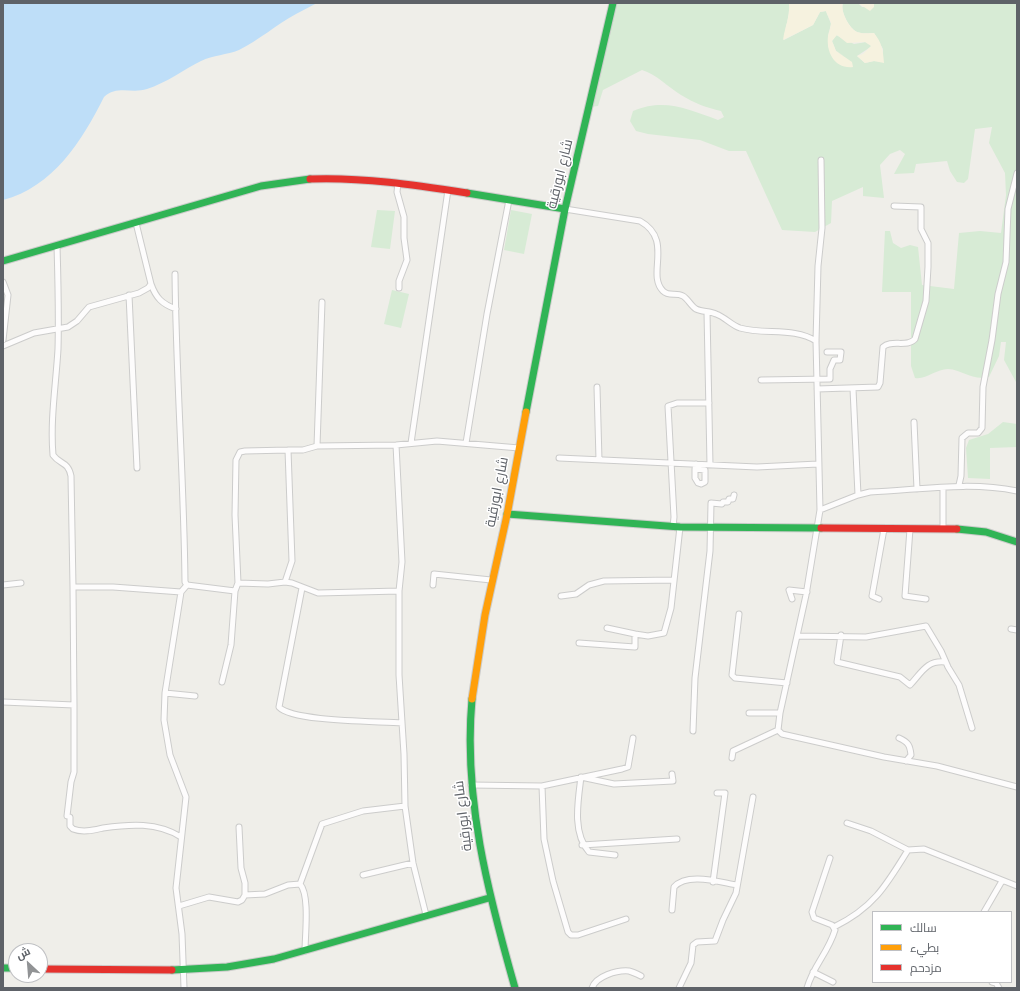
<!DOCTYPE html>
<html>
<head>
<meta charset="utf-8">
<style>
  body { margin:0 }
  #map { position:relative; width:1020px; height:991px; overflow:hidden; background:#efeee9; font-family:Inter,Cairo,sans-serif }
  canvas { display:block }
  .frame { position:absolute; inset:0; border:4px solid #5e6268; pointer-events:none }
  .legend { position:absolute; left:872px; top:911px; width:140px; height:72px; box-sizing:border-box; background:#fff; border:1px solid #bfc0c3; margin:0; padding:5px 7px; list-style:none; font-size:12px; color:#5e6268 }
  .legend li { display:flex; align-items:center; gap:8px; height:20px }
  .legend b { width:20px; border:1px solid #bfc0c3 }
  .north { position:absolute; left:8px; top:943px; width:40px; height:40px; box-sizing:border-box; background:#fff; border:1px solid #bfc0c3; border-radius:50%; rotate:334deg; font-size:11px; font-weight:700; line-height:16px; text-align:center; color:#5e6268 }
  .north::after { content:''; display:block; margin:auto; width:14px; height:18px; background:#919395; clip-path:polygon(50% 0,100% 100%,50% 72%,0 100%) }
</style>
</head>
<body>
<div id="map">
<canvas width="1020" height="991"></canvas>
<div class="frame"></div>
<ul class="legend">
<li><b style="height:5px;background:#30b455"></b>سالك</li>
<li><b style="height:5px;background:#ff9f0a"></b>بطيء</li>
<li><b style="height:5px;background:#e5322d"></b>مزدحم</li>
</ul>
<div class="north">ش</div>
</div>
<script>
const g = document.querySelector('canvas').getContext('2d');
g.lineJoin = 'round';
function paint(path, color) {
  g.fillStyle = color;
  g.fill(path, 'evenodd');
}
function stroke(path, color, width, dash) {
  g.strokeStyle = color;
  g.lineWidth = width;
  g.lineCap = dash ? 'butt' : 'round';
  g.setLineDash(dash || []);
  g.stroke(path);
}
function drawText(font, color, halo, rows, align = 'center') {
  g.font = font + ' Inter,Cairo,sans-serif';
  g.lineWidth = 3;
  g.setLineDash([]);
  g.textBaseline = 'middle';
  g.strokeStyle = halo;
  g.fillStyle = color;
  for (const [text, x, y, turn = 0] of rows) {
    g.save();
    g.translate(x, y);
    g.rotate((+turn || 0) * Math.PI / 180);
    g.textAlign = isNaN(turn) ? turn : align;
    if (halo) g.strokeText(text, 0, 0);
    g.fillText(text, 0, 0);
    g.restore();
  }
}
paint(new Path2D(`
  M613,3h176c1,16 -4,22 -5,37l29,-15 7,-13 6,-1 5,13 -3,12v11l16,9 -8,-5 -4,-10 4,-6 18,9 12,-2 6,4 -15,10 8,7 9,-2 9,1v-13l-9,-16c-6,0 -12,1 -17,-1 -8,-4 -17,-21 -14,-29h15l4,4h12v-4h143v387l-1,-8 -12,-22 2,-18h-5l-2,14 -10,21c-17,4 -26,-7 -41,-8 -12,0 -22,11 -33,9l-4,-12v-74h-29l3,-61h5l3,12 8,5 9,-3 8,2 4,38 32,4 5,-56 21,-2 21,2 5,-38 -1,-22 -16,-30 3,-16 -17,2 -7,50 -4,4 -7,-1 -7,-11 -3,-10 -31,3 -2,9 -20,1 11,-20 -5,-4 -10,4 -10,11 4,33 -21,-2v-9l-31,14 -1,22 -16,9 -33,-2 -36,-79h-17l-29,-11 -52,-6 -12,-3 -6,-10 3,-10c32,-13 54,-2 85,9l6,-3 -3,-6c-14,-3 -27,-8 -40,-16 -13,-8 -25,-21 -39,-25l-39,20 -5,16 -8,1z
  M377,210l18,1 -5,38 -19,-2z
  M511,210l21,4 -8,40 -20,-4z
  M392,290l17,4 -8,34 -17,-4z
  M1003,422l14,2v23l-27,1v31l-22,-1 -2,-30 3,-8 19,-6z`), '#d7ebd5');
paint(new Path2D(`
  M789,3h54c-3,8 6,25 14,29 5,2 11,1 17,1 8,10 9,17 10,30l-10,-2 -9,2 -8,-7 6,-2 8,-8 -6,-4 -18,1 -10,-8 -5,6 4,10 16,11 1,5c-18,2 -27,-14 -25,-31 1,-5 3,-9 3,-13 -1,-4 -4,-8 -5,-12l-6,1 -7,13 -30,15c2,-14 7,-22 6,-37z
  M858,3h16v4l-4,4z`), '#f6f2df');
paint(new Path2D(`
  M3,3h314c-7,4 -14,7 -21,11 -20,11 -37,26 -57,36 -12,5 -26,5 -38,11 -18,9 -35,22 -54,28 -15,5 -30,-4 -43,8 -22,44 -51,90 -101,103z`), '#bedef8');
const street = new Path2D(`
  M821,160l1,68 -4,38 -2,75 4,169 -14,85 -26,118 -2,17 4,4 102,23 53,9 80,21
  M398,183l-1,9 7,25v21l3,22 -8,21v7
  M565,209l75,12c34,19 6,53 23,70 6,6 13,1 20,5 5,3 8,10 13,13 6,3 14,2 20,5 9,3 15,11 24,14 25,7 54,-1 76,13
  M57,245c1,35 2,69 1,104 -2,35 -8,71 -5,106 7,10 15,6 18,21l2,111
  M175,274c1,103 9,206 10,308l2,3
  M3,282l5,13 -5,45
  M151,284c5,14 11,20 25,25
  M129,295l8,173
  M707,312l3,153
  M3,346l31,-13 34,-6 9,-6 12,-14 50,-14 9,-5 3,-4 -15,-61
  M761,380l69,-1v-10l4,-9h6l1,-8h-14
  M597,387l2,73
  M817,389l61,-2 2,-4 3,-36c8,-8 24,1 32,-8l11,-38 2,-34v-24l-7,-14v-22l-27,-1
  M853,389l5,106
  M914,422l3,67
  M411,443l37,-253
  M466,443l21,-129 22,-114
  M396,445l6,117 -3,29v84l5,79 1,52 8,57 13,52
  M317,446l5,-144
  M559,458l198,9 61,-3
  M695,469v9l3,5 3,1 4,-2v-12l-10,-1 1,-5
  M959,485l2,-9 1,-38 6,-5h10l4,-5 1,-41 9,-47 6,-46 8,-32 2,-53 9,-36
  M820,510l38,-15 12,-3c49,-2 98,-11 147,-1
  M673,527l1,-10 -6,-111 9,-3h32
  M943,528v-40
  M910,529l-5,67 21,3
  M285,582l7,1 26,10 81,-2
  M238,583l-3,-68 1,-55 4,-8 5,-1 43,-1
  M3,585l18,-2
  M433,585l1,-11 57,6
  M302,588l-23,119c14,15 99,14 123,16
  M561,596l15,-2 13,-9 15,-4 70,-1
  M792,599l-3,-9 18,2
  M879,599l-7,-3 12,-67
  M739,614l-7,61 3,3 52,5
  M607,628l28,6
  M1011,629l6,1
  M841,635l-4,27 63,15 10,8c12,-13 17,-25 35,-23
  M798,636l68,1 60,-11 15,25 7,16 11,18 13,43
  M579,643l56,4v-13l13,2 16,-3 7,-25 9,-81
  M222,682l9,-37 4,-54
  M165,693l30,3
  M3,702l71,3v67l-3,10 -4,34 3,1v9l3,3c10,4 21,1 30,-1 27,-4 54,-6 78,9
  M74,705l-1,-118h40l68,5
  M749,713h31
  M693,731l2,-53 15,-127 1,-48 11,1 1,-2h5l1,-3h4l1,-4
  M899,738c9,4 11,7 12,17l-5,6
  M732,758l1,-7 45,-21
  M471,785l71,1 80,-17 6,-2 5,-29
  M542,786l2,53 9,42 15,51 3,3h7l48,-16
  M847,823l24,8 37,19 16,-1 93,37
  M582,845l95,-6
  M615,855l-26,-3c-17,-19 -11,-51 -8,-75l33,7 59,-3 -1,-7
  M363,875l50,-12
  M713,882l12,-89h-8
  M300,884l22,-60 41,-13 42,-5
  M245,895l20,-1 23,-9 12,-1c10,11 5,51 5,67
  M179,906l30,-9 29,5 4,-2 3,-5v-12l-4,-15 -2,-41
  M672,910l2,-23c13,-15 45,-5 63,-2
  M984,912l18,-31
  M834,927c39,-19 52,-41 74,-77
  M813,972l20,10
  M992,982l4,1 3,5
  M184,988l-2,-54 -6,-46 10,-91 -16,-42 -6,-35 1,-27 16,-101 6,-7 48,6 3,-8 30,1 17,-2 7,-21 -4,-111h15l14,-4 79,-1 41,-4 82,7
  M592,988c4,-12 25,-18 37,-17 4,1 8,3 12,5
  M679,988l12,-25 2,-18 4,-3 18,-1 8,-21 13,-27 17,-96
  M807,988c6,-22 21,-35 28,-58l-3,-5 -18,-7 -2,-6 18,-54`);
const fast = new Path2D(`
  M467,193l98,16 -39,203
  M565,209l48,-206
  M3,261l258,-75 49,-7
  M507,514l173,13 141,1
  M957,529l29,3 31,10
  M472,699c-9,99 16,194 43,289
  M3,968h13
  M172,970l55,-3 47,-8 215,-61`);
const slow = new Path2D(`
  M472,699l13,-84 22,-100 19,-103`);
const jam = new Path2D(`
  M310,179c53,-2 105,6 157,14
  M821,528l136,1
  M40,969l132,1`);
stroke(street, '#cccccb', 7);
stroke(fast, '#cbcbca', 9);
stroke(slow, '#cbcbca', 9);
stroke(jam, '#cbcbca', 9);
stroke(street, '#fdfcfc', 5);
stroke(fast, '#30b455', 7);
stroke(slow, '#ff9f0a', 7);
stroke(jam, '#e5322d', 7);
drawText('14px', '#5e6268', '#fff', [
  ["شارع ابورقية",560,174,-76],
  ["شارع ابورقية",497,492,-79],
  ["شارع ابورقية",463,816,-97]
]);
</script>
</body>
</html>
